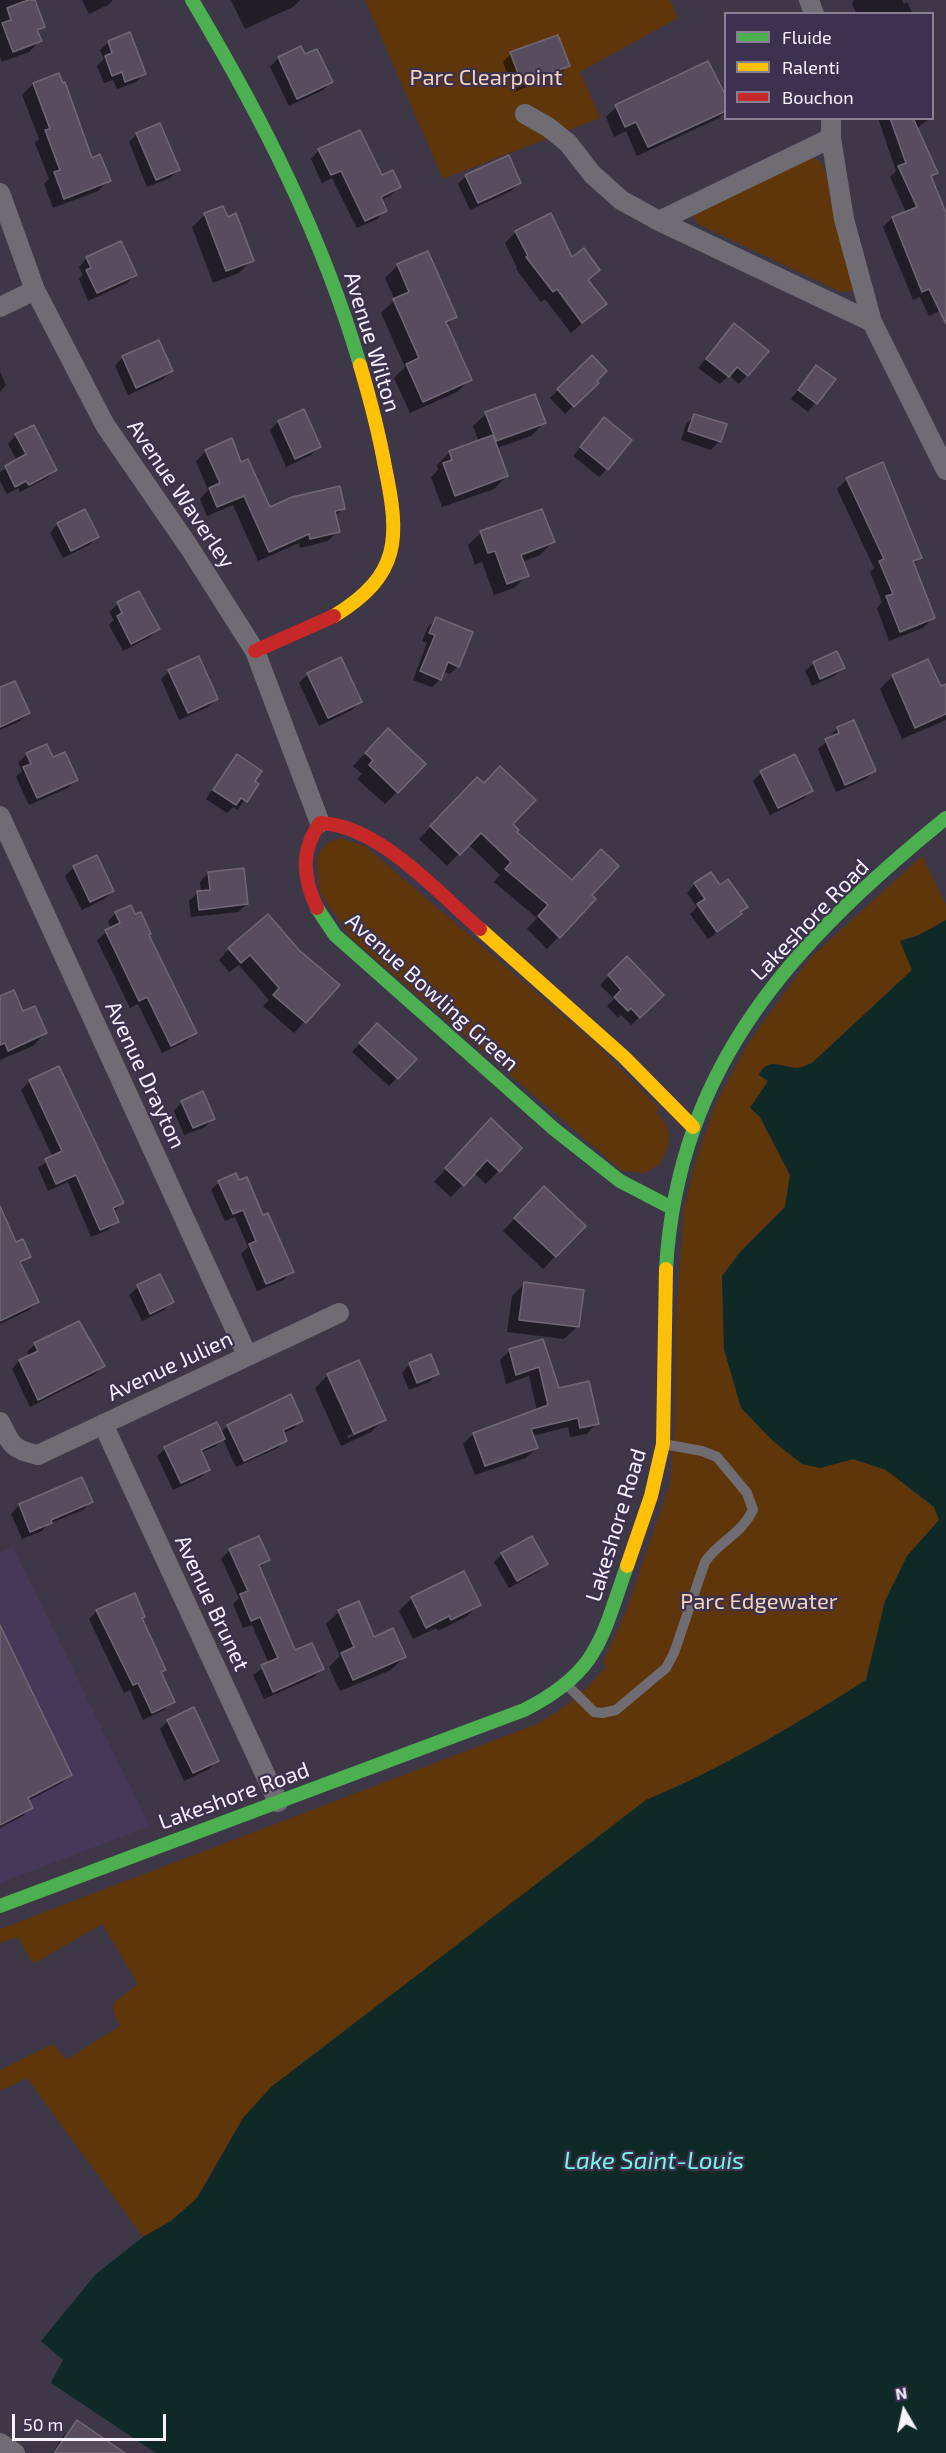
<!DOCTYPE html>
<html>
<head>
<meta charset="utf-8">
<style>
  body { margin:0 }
  #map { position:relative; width:946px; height:2453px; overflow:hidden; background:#3d3748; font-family:"Exo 2",sans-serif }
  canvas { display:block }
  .legend { position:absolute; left:724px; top:12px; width:210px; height:108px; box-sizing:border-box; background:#3c314e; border:2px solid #877f94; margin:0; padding:8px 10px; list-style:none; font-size:18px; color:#f7f3fe }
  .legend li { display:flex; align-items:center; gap:12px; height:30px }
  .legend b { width:30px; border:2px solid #877f94 }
  .north { position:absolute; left:874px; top:2381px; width:60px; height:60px; -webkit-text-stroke:4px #3c314e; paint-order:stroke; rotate:351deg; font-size:16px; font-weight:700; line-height:24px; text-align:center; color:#f7f3fe }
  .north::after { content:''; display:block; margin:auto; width:21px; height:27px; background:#f7f3fe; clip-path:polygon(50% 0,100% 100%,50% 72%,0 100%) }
  .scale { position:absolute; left:12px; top:2414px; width:154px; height:27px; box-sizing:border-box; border:3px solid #f7f3fe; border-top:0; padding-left:8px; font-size:18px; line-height:21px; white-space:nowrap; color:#f7f3fe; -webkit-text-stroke:4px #3c314e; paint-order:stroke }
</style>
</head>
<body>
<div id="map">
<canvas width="946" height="2453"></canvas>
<ul class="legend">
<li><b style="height:8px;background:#4caf50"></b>Fluide</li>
<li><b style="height:8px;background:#ffc107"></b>Ralenti</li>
<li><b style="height:8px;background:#c62828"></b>Bouchon</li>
</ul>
<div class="north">N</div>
<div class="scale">50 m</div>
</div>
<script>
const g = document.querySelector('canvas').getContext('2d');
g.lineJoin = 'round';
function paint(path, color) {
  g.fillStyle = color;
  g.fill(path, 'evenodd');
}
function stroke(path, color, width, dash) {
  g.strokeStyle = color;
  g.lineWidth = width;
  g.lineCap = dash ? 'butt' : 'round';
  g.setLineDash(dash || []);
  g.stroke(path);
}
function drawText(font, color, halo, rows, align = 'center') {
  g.font = font + ' "Exo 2",sans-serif';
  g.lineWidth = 4.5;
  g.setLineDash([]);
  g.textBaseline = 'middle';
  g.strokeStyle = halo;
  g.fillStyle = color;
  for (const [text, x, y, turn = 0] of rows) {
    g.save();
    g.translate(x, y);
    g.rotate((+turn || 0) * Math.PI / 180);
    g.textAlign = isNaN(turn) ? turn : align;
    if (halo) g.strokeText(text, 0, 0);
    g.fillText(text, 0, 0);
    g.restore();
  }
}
paint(new Path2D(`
  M13,1547l137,279 -150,57v-330z`), '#463859');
paint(new Path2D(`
  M365,0h305l8,18 -98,54 20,46 -157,61z
  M810,157c10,2 13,7 16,17l28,112v5l-13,1 -141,-67 -6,-6 -1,-6z
  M340,838l25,8 231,198 63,64 -3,4c18,18 15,31 4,52l-15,9 -23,-2 -271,-233 -31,-46 -3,-33 4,-10 8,-7z
  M922,856l24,49v15l-27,15 -19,6 12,29 -100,93c-5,2 -10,4 -14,5 -15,0 -31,-12 -39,7l9,6 -18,27 10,9 30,58 -5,32 -44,44 -19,26 2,72 17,59 49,47 41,10 22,-6 33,11 48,37 6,13 -33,36 -22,45 -19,80c-72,43 -142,87 -220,119l-403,318 -46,80 -26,23 -28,16 -116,-159 -27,13v-21l53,-26 13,16 54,-34 -7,-14 1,-10 24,-18 -36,-60 -69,40 -15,-27 -18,6v-14l537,-205c30,-17 48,-32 69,-58l-3,-3 23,-52 44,-127 5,-61v-95l9,-120 12,-49 20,-56 33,-61 60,-83z`), '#5e360a');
paint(new Path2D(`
  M946,920v1533h-790l-105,-70 12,-23 -22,-19 55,-67 47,-37 28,-16 26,-23 46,-80 28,-31 375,-287c77,-32 149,-75 220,-120l19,-79 22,-45 32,-36 -5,-13 -48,-37 -33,-11 -33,9 -18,-4 -29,-23 -32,-33 -17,-59 -2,-73 19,-25 44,-44 5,-32 -30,-58 -10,-9 18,-27 -9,-6c8,-19 24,-7 39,-7 4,-1 9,-3 14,-5l100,-93 -12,-29 19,-6z`), '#0e2926');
paint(new Path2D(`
  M0,0h33l10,26 -6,7 3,8 -11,11 -27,10 -2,-5z
  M82,0h31l-5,5 -19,9z
  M231,0h69l-7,7 -48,22z
  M854,0h48l2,4 3,-2 6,12h-56l-5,-10z
  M109,42l35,32 -8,8 -19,7 -4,-9 -9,3 -7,-17 7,-7 -4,-9z
  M301,48l4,8 26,26 -8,8 -34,16 -19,-39 8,-9z
  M511,54l57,12 -8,8 -46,18 -11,-30z
  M58,75l33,85 18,20 -11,11 -45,17 -9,-24 5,-5 -14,-36 4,-4 -17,-44 11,-11z
  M726,100v11l-7,7 -82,38 -11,-25 -12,6 -8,-20 10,-10z
  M878,118h52l-14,11 20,44 -6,5 16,39v91l-17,8 -9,-19 -7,3 -30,-73 9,-9 14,-6 -16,-35 6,-6z
  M137,134l41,36 -8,8 -23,9 -18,-45z
  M319,150l80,37 -8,8 -10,5 4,10 -8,9 -20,9 -25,-50 -10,5 -11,-24z
  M466,176l54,7 -9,8 -41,19 -12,-26z
  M205,215l47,45 -13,13 -26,10 -21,-56z
  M516,232l56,28 33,44 -34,29 -26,-34 -4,3 -25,-33 1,-1 -12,-25z
  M87,258l48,17 -8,8 -39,18 -9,-22 4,-4 -4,-8z
  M398,265l57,51 -9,10 24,54 -13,12 -47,21 -16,-35 11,-11 -24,-54 14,-13 -10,-22z
  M734,325l13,50 -8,9 -10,-9 -9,9 -22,-16z
  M123,357l48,14 -8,8 -35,16 -13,-29z
  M592,357l5,26 -32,31 -15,-16z
  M817,367l17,12 -26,33 -17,-13z
  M0,372l6,13 -6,7z
  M303,411l16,36 -8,8 -25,12 -16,-37 8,-8z
  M486,414l58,9 -13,13 -34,12 10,28 -13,13 -52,18 -11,-30 7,-7 -1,-5 12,-12 30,-11 -6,-16z
  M695,416l24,25 -8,9 -30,-10 5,-16z
  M604,419l3,50 -8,8 -26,-21z
  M16,435l39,35 -8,8 -27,14 -2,-4 -11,6 -7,-13v-9l17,-11 -9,-17z
  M206,451l63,58 74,-1 -8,9 3,14 -10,10 -28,7 -1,-5 -41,18 -25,-56 -26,11 -7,-17 8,-9 -12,-29z
  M847,479l73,78 -7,7 20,54 -10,10 -34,13 -12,-33 5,-6 -12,-30 4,-4 -37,-79z
  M58,524l39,13 -8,8 -26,13 -13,-25z
  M481,533l72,9 -13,13 -18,7 5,13 -13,13 -20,7 -12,-33 -7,3 -7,-20z
  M139,593l19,36 -8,8 -27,14 -14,-26 5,-5 -5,-8 9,-8z
  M436,619l22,47 -8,8 -7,-3 -3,8 -8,8 -19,-7 14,-37 -5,-2 6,-14z
  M340,659l20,43 -8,8 -33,16 -20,-43 8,-8z
  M927,661l13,27 6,-3v35l-44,19 -22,-50 12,-12z
  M814,663l29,5 -9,8 -22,10 -7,-15z
  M169,671l48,28 -9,8 -29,13 -18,-41z
  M0,689l28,24 -8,8 -20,9z
  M838,728l36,43 -8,8 -30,13 -18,-43 12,-10 -1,-2z
  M388,730l9,62 -12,12 -28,-25 5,-5 -9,-8z
  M27,754l49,26 -8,8 -39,17 -13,-28 6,-6 -4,-8z
  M238,756l15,26 4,2 -20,26 -4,-3 -6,6 -21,-14 23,-34z
  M761,773l51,17 -9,9 -33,16 -17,-34z
  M477,779l38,53 75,63 -31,41 -12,13 -20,-20 10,-11 -43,-36 6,-7 -32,-31 -21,22 -28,-27z
  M74,867l39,24 -9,8 -22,11 -17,-34z
  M208,873l39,31 -9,8 -47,5 -2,-16 8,-8 4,-1 -1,-10z
  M695,884l24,3 27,20 -15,15 -23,17 -18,-25 7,-7 -10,-14z
  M116,913l31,23 48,96 -8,9 -25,12 -24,-49 -8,4 -33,-68 14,-11 -3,-8z
  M229,949l69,2 39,35 -43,47 -31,-27 6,-6 -30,-35 -10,7 -10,-12z
  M627,958l35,37 -31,30 -10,-10 -3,3 -11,-12 7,-7 -14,-14z
  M0,998l45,35 -12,13 -33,14z
  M369,1033l28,45 -8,8 -37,-34z
  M30,1081l93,122 -10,9 4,10 -9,8 -17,7 -23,-55 -20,9 -10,-23 15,-11 -32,-67z
  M182,1102l31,16 -8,9 -21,8 -10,-24z
  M478,1133l42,15 -34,36 -12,-11 -23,24 -17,-15z
  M219,1182l44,35 29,54 -8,9 -27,11 -16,-37 7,-7 -13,-30 -10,4 -14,-31z
  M531,1201l53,25 -41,43 -40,-38z
  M0,1230l30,26 -10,9 18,37 -9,8 -29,14z
  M160,1276l12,26 -8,8 -22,11 -13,-26 9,-8z
  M525,1283l52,44 -13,12 -57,-7 5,-36z
  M542,1340l16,49 39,34 -10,11 -17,3 -2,-10 -36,9 5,12 -11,10 -51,17 -12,-31 10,-10 64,-23 -8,-35 -23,8 -6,-24 10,-10z
  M35,1344l68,22 -8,8 -65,33 -18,-38 7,-8 10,-5 -2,-4z
  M410,1364l27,10 -8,8 -20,8 -7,-17z
  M328,1375l56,44 -13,13 -30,14 -26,-58zM371,1425v3l-23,10 -1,-2z
  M301,1421l-8,8 -10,4 3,7 -8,8 -42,19 -13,-28 -7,7 -16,7 8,16 -7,8 -28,13 -16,-34 8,-7 51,-25 4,9 8,-7z
  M81,1479l10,23 -8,8 -35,14 -6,7 -20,8 -11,-25 8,-9z
  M258,1538l10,21 -9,9 35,84 28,17 -8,8 -50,22 -11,-24 16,-11 -17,-39 -9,3 -10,-24 6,-6 -18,-39 8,-8z
  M502,1554l45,10 -9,8 -29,16 -15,-26z
  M463,1573l16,32 -13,12 -28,14 -2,-3 -23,11 -14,-28 13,-13z
  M97,1611l44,8 23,50 -4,5 13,28 -9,8 -21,10 -13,-30 -6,3 -35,-74z
  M339,1612l34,27 31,18 -13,13 -51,21 -11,-24 11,-11 -14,-32z
  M0,1628l71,147 -9,8 -34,18 3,7 -8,8 -23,12z
  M168,1721l49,40 -8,8 -25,12 -24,-52z
  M77,2422l45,31h-70l12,-18z`), '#0007');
const building = new Path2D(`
  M28,0h7l10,27 -8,3 5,11 -29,11 -11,-29 9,-3 -4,-12z
  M130,32l16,42 -21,8 -3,-10 -10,4 -7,-20 7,-3 -4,-12z
  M558,35l12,31 -48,18 -12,-32z
  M301,46l4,8 12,-5 16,33 -36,17 -19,-42z
  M708,61l18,35v15l-78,36 -12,-25 -11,5 -10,-22z
  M59,73l4,10 2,-1 27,76 8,-4 11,27 -47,18 -10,-27 6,-2 -15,-40 5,-1 -17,-46z
  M890,118h23l25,55 -7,3 15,37v111l-17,-35 -7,3 -30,-75 25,-10 -19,-41 8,-3z
  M160,123l20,47 -24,10 -20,-47z
  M360,130l22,45 11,-5 8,17 -20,10 6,14 -22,10 -24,-50 -10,4 -13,-26z
  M509,155l12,28 -43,20 -13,-28z
  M223,206l5,11 8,-4 18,48 -28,10 -22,-58z
  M551,213l21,44 12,-9 16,22 -12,10 19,24 -25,19 -25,-34 -4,3 -27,-35 2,-1 -13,-25z
  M121,241l16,34 -40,18 -11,-23 5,-2 -5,-11z
  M428,251l29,66 -11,5 26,58 -49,22 -17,-38 13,-6 -26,-59 16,-7 -12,-28z
  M734,323l35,28 -21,25 -11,-9 -8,10 -23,-18z
  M159,340l14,31 -37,17 -14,-32z
  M592,355l15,16 -10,10 2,2 -25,24 -17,-18z
  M816,365l20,14 -19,25 -19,-14z
  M535,394l11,29 -50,18 -11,-29z
  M304,409l17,38 -26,12 -17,-38z
  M694,414l33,10 -6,18 -33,-11z
  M604,417l28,23 -24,30 -28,-23z
  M34,425l23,45 -28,15 -3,-4 -11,6 -10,-21 21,-12 -11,-20z
  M493,435l15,41 -53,20 -12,-33 9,-3 -3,-9z
  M232,438l9,24 7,-3 22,48 22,-10 48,-11 5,23 -10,2 5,21 -30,7 -1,-5 -40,18 -25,-56 -27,11 -8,-19 11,-5 -15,-33z
  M883,462l39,96 -9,3 22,57 -35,14 -14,-36 7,-2 -14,-33 5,-2 -38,-81z
  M85,509l14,28 -28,14 -14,-28z
  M542,509l13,33 -34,13 8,21 -22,8 -12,-33 -7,2 -8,-22z
  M139,591l21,38 -29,15 -14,-28 5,-3 -5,-11z
  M436,617l37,15 -14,35 -11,-5 -7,18 -21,-9 15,-36 -6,-2z
  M837,651l8,17 -25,11 -7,-17z
  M199,656l19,43 -30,14 -20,-43z
  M341,657l21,45 -34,16 -21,-45z
  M928,659l13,27 5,-2v30l-31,14 -23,-53z
  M15,681l15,32 -30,14v-40z
  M854,720l22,51 -31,14 -20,-46 14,-6 -2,-6z
  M388,728l38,36 -28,29 -29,-28 4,-5 -8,-7z
  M47,744l6,13 12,-5 13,28 -41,18 -14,-31 8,-3 -5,-11z
  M237,754l25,17 -7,10 4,3 -12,18 -6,-4 -5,7 -23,-15z
  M795,754l18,37 -35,17 -18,-37z
  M500,766l36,34 -23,24 6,6 -2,2 55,48 29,-31 18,17 -27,29 4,4 -36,39 -22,-22 10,-11 -43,-36 6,-7 -30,-29 -21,22 -30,-29 47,-49 7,6z
  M97,855l17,36 -24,11 -17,-36z
  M244,868l4,36 -49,6 -2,-19 13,-1 -2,-18z
  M711,872l9,13 8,-6 20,28 -8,5 2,2 -25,18 -20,-28 8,-5 -11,-16z
  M131,905l4,9 6,-2 10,22 -2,1 48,98 -26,13 -24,-49 -8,4 -34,-71 15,-7 -5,-11z
  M268,914l31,36 41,35 -34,38 -33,-28 6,-7 -29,-33 -9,8 -13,-15z
  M627,956l37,39 -24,23 -9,-10 -3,3 -14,-14 7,-7 -13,-15z
  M14,990l9,21 12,-5 12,27 -39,18 -3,-8 -5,2v-49z
  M377,1023l40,36 -19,20 -39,-36z
  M59,1066l65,137 -11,5 6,14 -19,8 -24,-55 -20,9 -11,-25 17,-8 -33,-71z
  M203,1091l12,28 -22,9 -12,-27z
  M491,1118l31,30 -22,24 -13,-12 -23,26 -19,-18z
  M236,1173l3,7 8,-3 16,38 5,-2 26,59 -28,12 -17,-40 7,-3 -13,-31 -10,4 -15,-33z
  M544,1186l42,40 -30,31 -42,-39z
  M0,1206l16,36 7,-3 8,18 -11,5 19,40 -39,19z
  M160,1274l14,28 -24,12 -13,-29z
  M524,1282l60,8 -5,37 -60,-7z
  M79,1321l26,45 -67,34 -19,-40 19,-9 -4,-8z
  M543,1339l16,49 30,-7 10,43 -19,4 -2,-10 -47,11 7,19 -53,18 -12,-33 75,-28 -9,-38 -23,8 -7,-26z
  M431,1354l8,20 -22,9 -8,-20z
  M359,1360l27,60 -32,14 -27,-60z
  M291,1394l12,27 -20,9 4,11 -43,20 -17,-36z
  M217,1422l8,17 -24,11 9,20 -29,13 -17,-36z
  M82,1477l11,25 -42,18 1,3 -22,9 -11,-28z
  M259,1536l11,24 -11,5 36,85 17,-7 12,26 -51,23 -12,-27 17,-7 -18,-41 -9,4 -11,-27 8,-3 -19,-42z
  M532,1536l16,28 -31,17 -16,-28z
  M464,1571l17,34 -30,15 -2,-4 -23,12 -15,-31z
  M135,1593l10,24 -3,1 24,52 -5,2 14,30 -23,11 -14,-30 -5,2 -37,-75z
  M359,1601l15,36 19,-9 13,29 -53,23 -12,-27 13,-6 -16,-37z
  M0,1625l72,150 -44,23 5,10 -33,17z
  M194,1707l25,54 -26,12 -26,-53z
  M77,2420l48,33h-71z`);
paint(building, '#584d5e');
stroke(building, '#706876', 1.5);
stroke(new Path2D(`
  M567,1685l27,27 8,1 14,-3 50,-42 8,-15 31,-91c15,-22 35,-26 48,-52l-6,-17 -30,-36 -15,-6 -39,-7`), '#6f6d73', 10);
stroke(new Path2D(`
  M809,0l5,14
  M525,114l23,13 20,16 24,31 29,26 38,21 213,101
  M831,118v20l13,81 28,103 74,148
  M0,193l35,97 70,135 84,122 66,104 65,172
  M659,221l172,-83
  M0,307l35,-17
  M0,816l247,539
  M0,1422c11,23 13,28 38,33l301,-142
  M103,1424l175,378
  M0,2443l15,10`), '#6f6d73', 20);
stroke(new Path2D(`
  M192,0c69,116 130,235 168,365
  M317,908l18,27 219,194 66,52 52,27
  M666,1269c12,-205 129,-328 280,-451
  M0,1906l524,-196c75,-38 77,-71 103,-144`), '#4caf50', 14);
stroke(new Path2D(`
  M334,616c67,-41 66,-78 51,-149 -6,-34 -15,-68 -25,-102
  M480,929l144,128 69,70
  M627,1566l24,-70 12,-52 3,-175`), '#ffc107', 14);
stroke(new Path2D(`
  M255,651l79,-35
  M317,908c-14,-30 -17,-57 3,-85 59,2 117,69 160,106`), '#c62828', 14);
drawText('22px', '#f4d5bb', '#3c314e', [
  ["Parc Clearpoint",486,78],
  ["Parc Edgewater",759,1602]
]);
drawText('22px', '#f7f3fe', '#3c314e', [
  ["Avenue Wilton",372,342,73],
  ["Avenue Waverley",181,494,56],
  ["Lakeshore Road",810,920,-46],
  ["Avenue Bowling Green",432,992,42],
  ["Avenue Drayton",145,1075,65],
  ["Avenue Julien",170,1366,-25],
  ["Lakeshore Road",616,1525,-73],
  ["Avenue Brunet",212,1603,65],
  ["Lakeshore Road",234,1796,-20]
]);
drawText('italic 24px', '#72f8e4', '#3c314e', [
  ["Lake Saint-Louis",654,2161]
]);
</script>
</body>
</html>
